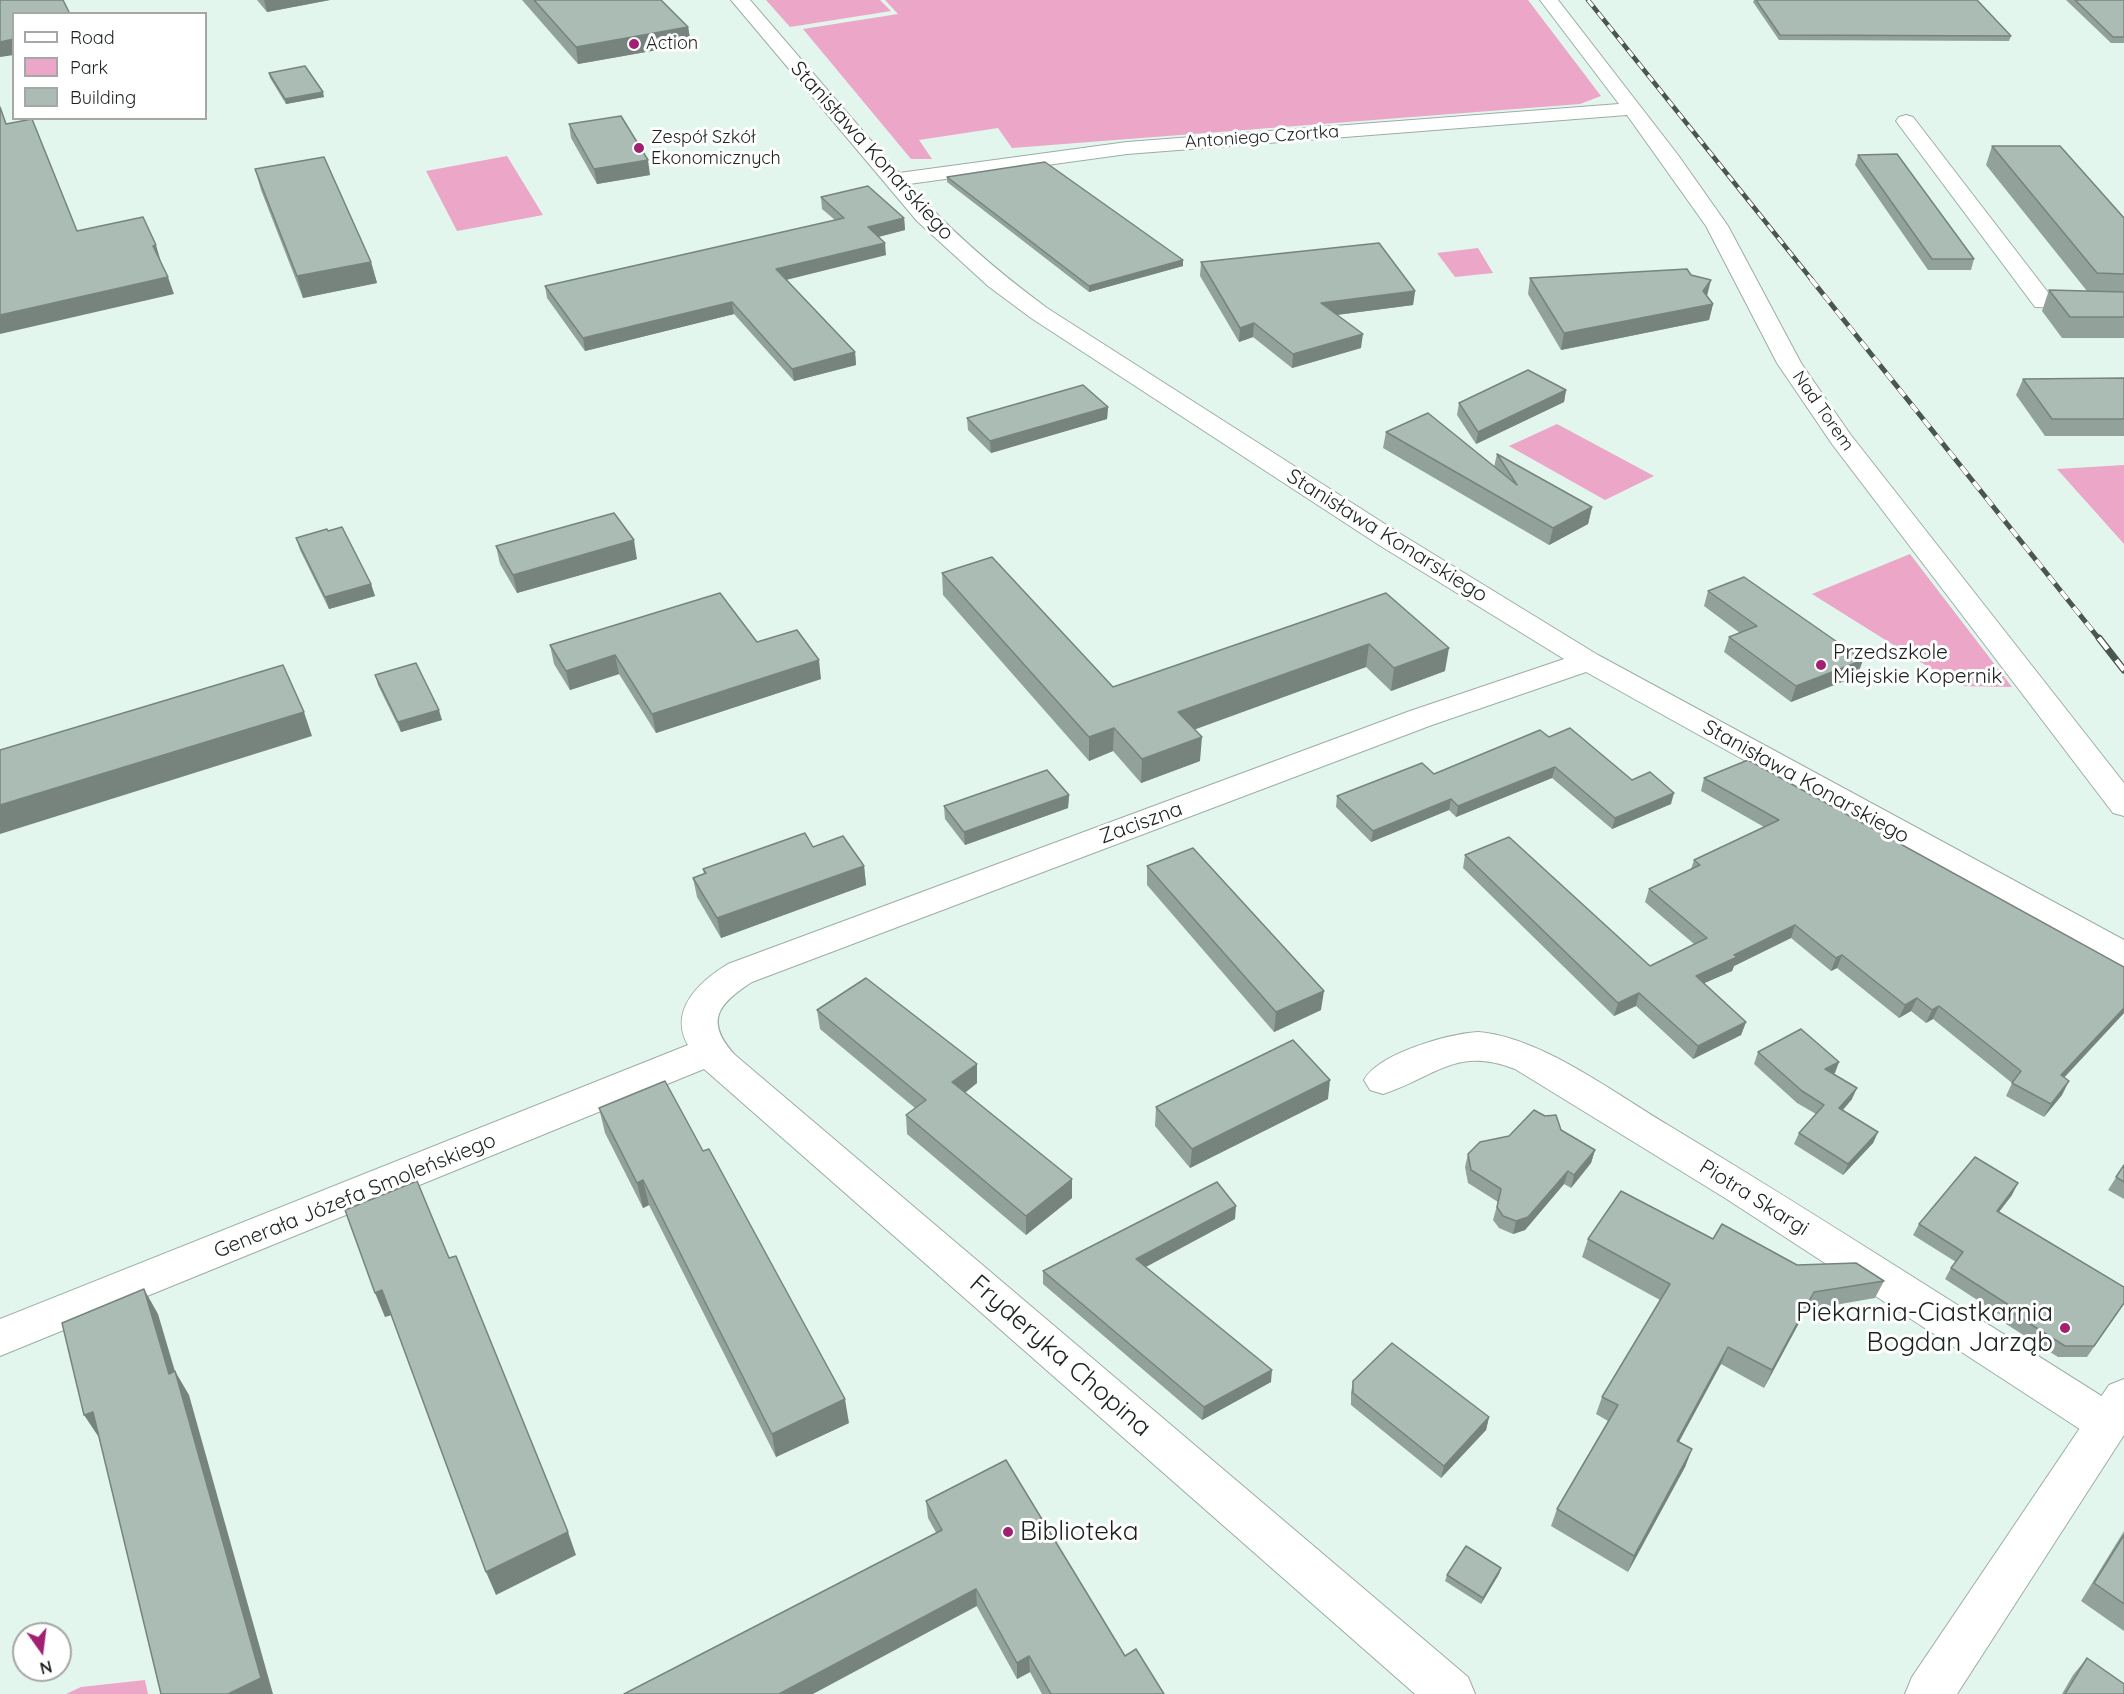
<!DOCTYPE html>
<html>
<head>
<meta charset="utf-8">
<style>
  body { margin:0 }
  #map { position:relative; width:2124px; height:1694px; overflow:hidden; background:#e3f6ed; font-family:Quicksand,sans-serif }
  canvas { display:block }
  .legend { position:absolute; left:12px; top:12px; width:195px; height:108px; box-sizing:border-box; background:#fff; border:2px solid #a4a7a5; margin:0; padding:8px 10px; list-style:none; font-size:18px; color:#1b221f }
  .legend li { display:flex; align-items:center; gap:12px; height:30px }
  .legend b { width:30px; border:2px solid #a4a7a5 }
  .north { position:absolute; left:12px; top:1622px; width:60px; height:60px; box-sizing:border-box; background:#fff; border:2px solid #a4a7a5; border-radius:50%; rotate:166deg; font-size:16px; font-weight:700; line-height:24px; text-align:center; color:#1b221f }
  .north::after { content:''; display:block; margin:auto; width:21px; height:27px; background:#a22071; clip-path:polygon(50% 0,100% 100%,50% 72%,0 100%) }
</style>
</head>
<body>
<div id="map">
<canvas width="2124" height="1694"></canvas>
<ul class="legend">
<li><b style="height:8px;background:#fff"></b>Road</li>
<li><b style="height:16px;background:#eba6c8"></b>Park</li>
<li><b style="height:16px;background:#aabcb4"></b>Building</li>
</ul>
<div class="north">N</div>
</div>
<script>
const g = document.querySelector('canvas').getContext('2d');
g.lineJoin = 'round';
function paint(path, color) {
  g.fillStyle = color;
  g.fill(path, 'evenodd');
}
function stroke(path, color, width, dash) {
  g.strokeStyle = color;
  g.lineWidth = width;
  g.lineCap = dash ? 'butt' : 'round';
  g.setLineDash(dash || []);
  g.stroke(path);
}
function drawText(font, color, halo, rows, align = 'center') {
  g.font = font + ' Quicksand,sans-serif';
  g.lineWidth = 6;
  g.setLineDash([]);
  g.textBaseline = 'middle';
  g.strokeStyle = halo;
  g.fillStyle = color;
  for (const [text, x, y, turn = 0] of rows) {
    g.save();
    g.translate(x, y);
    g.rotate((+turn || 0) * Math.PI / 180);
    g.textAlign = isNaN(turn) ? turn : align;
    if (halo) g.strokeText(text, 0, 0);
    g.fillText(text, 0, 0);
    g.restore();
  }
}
paint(new Path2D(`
  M766,0h114l11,11 -101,16z
  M885,0h643l73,96 -21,8 -568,44 -14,-20 -79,12 13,19h-21l-108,-130 95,-15z
  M507,156l36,59 -86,16 -31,-60z
  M1478,248l15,25 -38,4 -18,-24z
  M1557,424l97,52 -49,24 -96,-54z
  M2124,465v79l-67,-75z
  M1910,554l102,133 -53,-1 -147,-92z
  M145,1680l3,14h-82l15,-7z`), '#eba6c8');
const minor = new Path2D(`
  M731,0h19l149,173 228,-31 492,-38 -79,-104h18l120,155 50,71 73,137 49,71 274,349v33l-11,-3 -281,-369 -55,-81 -71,-137 -79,-111 -500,39 -218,30c41,47 88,87 138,124l352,225 199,122 526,285v29l-12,-4 -526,-293 -154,53 -680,257c-34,22 -48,39 -17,73l733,622 7,17h-60l-711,-625 -704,287v-37l688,-274c-20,-35 12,-64 40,-81l682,-253 154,-52 -185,-114 -348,-227 -43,-32 -71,-65z
  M1906,115l7,2 137,178 74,1v14l-89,-3 -139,-186 3,-4z
  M1478,1032c63,5 136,61 190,93 153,92 303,189 454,284v28l-15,5 -15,-5 -367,-239 -210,-129c-60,-23 -79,8 -132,25l-13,-4 -6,-10c15,-27 84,-46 114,-48z`);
const tertiary = new Path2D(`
  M2124,1379v56l-167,259h-52l7,-17 197,-292z`);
stroke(minor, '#9bada5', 2);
stroke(tertiary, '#9bada5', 2);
paint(minor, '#fff');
paint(tertiary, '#fff');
const railFar2 = new Path2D(`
  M1588,0l224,280`);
const railFar1 = new Path2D(`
  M1811,279l289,361`);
const rail = new Path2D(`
  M2099,638l25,32`);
stroke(railFar2, '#4b5551', 4.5);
stroke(railFar1, '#4b5551', 5);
stroke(rail, '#4b5551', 7);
stroke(railFar2, '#fff', 3, [8]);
stroke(railFar1, '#fff', 4, [10]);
stroke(rail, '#fff', 4.5, [14]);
paint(new Path2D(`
  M257,0h73l-63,12z
  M522,0h139l27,27 3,17 -113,20z
  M1754,0h223l34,36 -2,5 -230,-1 -26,-38z
  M2066,0h58v43h-13z
  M269,73l55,24 -38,7 -16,-26z
  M569,124l81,51 -53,9 -26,-46z
  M1992,146l132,72v120h-62l-20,-27 7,-21 38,1 -101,-126z
  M1858,155l116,104 -3,11h-43l-73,-105z
  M255,169l116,93 6,21 -74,15 -42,-108z
  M947,177l236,83v6l-94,26 -142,-110z
  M821,197l83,21 1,12 -26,7 7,18 -100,25 69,72 1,13 -62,16 -60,-67 -149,37 -38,-53 -2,-12 290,-66 -13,-11z
  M1201,262l214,29 -2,14 -76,10 24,33 -69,20 -39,-31 -14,5 -39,-66z
  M1530,278l177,18 6,8 -4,16 -148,30 -33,-56z
  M2124,378v58h-79l-29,-41 7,-16z
  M1566,390l-2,12 -88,42 -19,-29 2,-12z
  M1108,407l-1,12 -116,34 -23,-23 -1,-12z
  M1386,432l108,35 3,-13 95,53 -4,17 -39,21 -166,-97z
  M296,538l75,46 4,12 -46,13 -29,-59z
  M496,546l141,13 -120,34 -17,-29z
  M942,573l171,114 273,-94 59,78 -54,20 -25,-24 -172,62 6,32 -59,22 -28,-32 -24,10 -146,-166z
  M1708,591l155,69 -6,16 -66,26 -67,-50 5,-15 11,-4 -36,-27z
  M757,642l64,37 -165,54 -37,-59 -49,16 -16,-26 -4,-19z
  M375,675l67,45 -41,12 -23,-47z
  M1549,737l83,43 39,24 -59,25 -60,-51 -96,39 -7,-7 -78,32 -35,-35 1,-11 97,-22z
  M1704,778l420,235 -60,65 -2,17 -18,22 -38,-21 6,-13 -79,-64 -7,4 -15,-12 -12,7 -62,-50 -6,3 -40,-33 -57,28 -2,5 -28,12 42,39 -5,13 -48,24 -57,-53 -22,10 -151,-148 2,-13 185,111 44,-22 -49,-42 4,-13 42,-20 3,-9 70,-33 -63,-36z
  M1069,795l-1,13 -103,37 -20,-26 -1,-13z
  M864,866l2,19 -145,53 -24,-41 -4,-19 11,-4 -1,-5z
  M1147,866l174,144 -47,22 -127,-147z
  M817,1010l160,73 -12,10 107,105 -46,37 -119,-101 -1,-19 9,-7 -95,-79z
  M1758,1052l77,21 -2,1 19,25 -9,11 35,22 -5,11 -30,32 -49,-31 5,-11 17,-19 -19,-11 -43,-39z
  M1328,1099l-138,69 -35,-42 1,-19z
  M599,1108l250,315 -73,34 -127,-252 -6,3 -38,-75z
  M1561,1130l34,20 -4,13 -20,25 -7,-4 -39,46 -12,4 -14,-6 -6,-8 5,-18 -30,-19 -3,-16 3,-13 41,-18z
  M2124,1165v34l-16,-9z
  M2012,1195l-13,17 125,75v17l-37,53h-29l-52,-33 2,-4 -63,-41 6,-11 5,-6 -43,-27 6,-11z
  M1235,1219l-89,48 125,115 -69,38 -159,-136v-13z
  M1588,1239h125l84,26 87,16 -9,17 -69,12 -42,78 -43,-24 -42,78 13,7 -7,18 -57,105 -77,-46 6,-17 51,-88 -12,-7 6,-17 58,-97 -78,-43z
  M1353,1381l136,36 -3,13 -45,48 -90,-73v-12z
  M926,1501l199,155 39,38h-122l-12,-22 -13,7 -89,-161z
  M2124,1531v100l-43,-30z
  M1501,1568l-2,6 -18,30 -36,-23 2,-6z
  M2087,1658l37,36h-62l11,-19z`), '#92a29b');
paint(new Path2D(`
  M264,0h66l-63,12z
  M688,27l3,17 -113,20 -2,-17z
  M14,39v16l-14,2v-15z
  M323,92l1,5 -38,7 -1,-5z
  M648,160l2,15 -53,9 -3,-15z
  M904,218l1,12 -36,9 -1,-12z
  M885,243l1,12 -109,27 -1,-13z
  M156,245l5,17 -3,1 -5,-17z
  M1183,260v6l-94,26v-6z
  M371,262l6,21 -74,15 -6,-22z
  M168,277l6,17 -174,40v-19z
  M1711,280l-4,16 -7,11 13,-3 -4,16 -148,30 3,-17 139,-42z
  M1415,291l-2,14 -93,12 1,-14z
  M732,302l2,12 -149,37 -2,-13z
  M1254,323l-1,14 -14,5 1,-14z
  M1363,334l-2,14 -69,20 1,-14z
  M855,352l1,13 -62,16 -2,-12z
  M1566,390l-2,12 -88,42 2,-12z
  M1108,407l-1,12 -116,34 -1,-12z
  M1592,507l-4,17 -39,21 4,-17z
  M634,540l3,19 -120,34 -4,-18z
  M371,584l4,12 -46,13 -4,-12z
  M1369,644l-3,23 -189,69 1,-24z
  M1449,648l-4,23 -54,20 3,-23z
  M615,655l4,19 -49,16 -4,-19z
  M819,660l2,19 -165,54 -4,-19z
  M1863,660l-6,16 -66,26 5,-16z
  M439,710l3,10 -41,12 -3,-10z
  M304,712l8,24 -312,98v-29z
  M1114,728l-1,23 -24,10v-24z
  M1202,737l-2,24 -59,22 1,-24z
  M1555,767l-3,11 -96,39 2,-11z
  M1674,793l-3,11 -59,25 3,-11z
  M1069,795l-1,13 -103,37 -1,-13z
  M1451,799l-2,11 -78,32 2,-11z
  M864,866l2,19 -145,53 -4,-20z
  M1795,925l-4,13 -57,28 -2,5 -41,18 5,-13 38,-21z
  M1842,955l-5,13 -6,3 5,-13z
  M1324,991l-3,19 -47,22 2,-20z
  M1639,993l-3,13 -22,10 4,-13z
  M1917,998l-6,13 -12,7 6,-13z
  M1939,1006l-6,13 -7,4 6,-13z
  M2124,1008v5l-70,75 7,-13z
  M1746,1022l-5,13 -48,24 5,-13z
  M1839,1062l-4,11 -14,8 4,-12z
  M977,1064v19l-24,19 -1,-20z
  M1330,1080l-2,19 -138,69 2,-19z
  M2069,1081l-7,14 -18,22 7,-13z
  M1857,1088l-5,11 -18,21 5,-12z
  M1878,1132l-5,11 -30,32 5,-11z
  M1595,1150l-4,13 -20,25 3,-13z
  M1568,1171l-4,13 -39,46 -12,4 3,-13z
  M1072,1179v19l-46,37v-19z
  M643,1180l6,25 -6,3 -6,-25z
  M2018,1183l-6,12 -21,27 6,-11z
  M1236,1206l-1,13 -99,53v-13z
  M144,1289l14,25 24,81 -7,-24 14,24 84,299h-45l-59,-320z
  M382,1290l10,25 -7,2 -10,-24z
  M1814,1292l-8,18 -42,78 8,-18z
  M1728,1347l-7,17 -51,94 7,-17z
  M1272,1370l-1,12 -69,38 2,-13z
  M845,1399l4,24 -73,34 -4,-23z
  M93,1412l7,27 -16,-24z
  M1489,1417l-3,13 -45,48 3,-12z
  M1692,1449l-7,18 -57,105 6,-16z
  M568,1532l8,23 -80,40 -10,-23z
  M1501,1568l-2,6 -18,30 2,-6z
  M976,1589l1,17 -164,88h-34z
  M1029,1656l1,16 -13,7v-16z`), '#77847e');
const building = new Path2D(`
  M0,0h63l7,14h-56v25l-14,3z
  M534,0h127l27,27 -112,20z
  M1756,0h221l34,36 -231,-1z
  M2075,0h49v37h-11z
  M305,66l18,26 -38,7 -16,-26z
  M0,107l6,17 26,-5 45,112 66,-14 13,28 -3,1 15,31 -168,38z
  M621,116l27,44 -54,9 -25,-45z
  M1992,146h68l64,72v56l-27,-1z
  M1897,154l77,105h-42l-74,-104z
  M324,157l47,105 -74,14 -42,-107z
  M1045,162l138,98 -94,26 -142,-109z
  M868,186l36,32 -36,9 17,16 -109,26 79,83 -63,17 -60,-67 -149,36 -38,-52 299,-68 -23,-21z
  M1379,243l36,48 -94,12 42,31 -70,20 -39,-31 -14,5 -39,-66z
  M1687,269l4,6 20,5 -8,11 10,13 -149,29 -34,-55z
  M2049,290l75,2v25h-54z
  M1528,370l38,20 -88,42 -19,-29z
  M2124,378v41h-72l-29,-40z
  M1083,385l25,22 -118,34 -23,-23z
  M1428,413l89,72 -20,-31 95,53 -39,21 -167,-96z
  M614,513l20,27 -121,35 -17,-29z
  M342,527l29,57 -46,13 -29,-59 31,-9 1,2z
  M992,557l121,130 273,-94 63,55 -55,20 -25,-24 -191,68 24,25 -60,22 -28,-31 -25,9 -147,-164z
  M1744,577l119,83 -67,26 -67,-49 28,-11 -49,-35z
  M720,593l37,49 40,-12 22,30 -167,54 -37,-59 -49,16 -16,-26z
  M416,663l23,47 -41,12 -23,-47z
  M283,665l21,47 -304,93v-55z
  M1570,728l62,52 18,-8 24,21 -59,25 -60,-51 -97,39 -7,-7 -78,32 -36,-35 85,-33 12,11 106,-44 9,7z
  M1748,760l376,207v41l-63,67 8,6 -18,23 -39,-21 9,-12 -82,-65 -7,4 -15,-12 -12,7 -63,-50 -6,3 -41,-33 -61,30 3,2 -41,19 50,46 -48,24 -59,-53 -21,10 -153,-148 44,-18 141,129 57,-28 -58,-49 51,-24 -6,-5 85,-40 -75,-42z
  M1047,770l22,25 -105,37 -20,-26z
  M805,833l8,14 30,-11 21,30 -147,52 -24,-40 13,-5 -3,-4z
  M1193,848l131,143 -48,21 -129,-146z
  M866,978l111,86 -25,18 120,97 -46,37 -120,-101 20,-15 -109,-90z
  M1801,1029l38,33 -14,7 32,19 -18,20 39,24 -30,32 -49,-31 25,-28 -22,-14 -44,-39z
  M1293,1040l37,40 -138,69 -36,-42z
  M665,1081l38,70 6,-2 136,250 -73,35 -129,-254 -6,3 -38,-75z
  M1534,1110l11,6 11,-1 5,15 34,20 -21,25 -6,-4 -40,46 -12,4 -13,-5 -6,-9 4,-18 -30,-19 -3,-16 12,-12 29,-6z
  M1975,1157l43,26 -21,28 127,76v16l-30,43h-29l-52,-33 2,-4 -64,-41 12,-16 -44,-28z
  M2124,1165v17l-8,-5z
  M417,1181l32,77 7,-2 112,276 -82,40 -104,-282 -7,3 -30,-83z
  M1217,1182l19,24 -100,53 136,111 -68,37 -161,-136z
  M1621,1191l92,48 9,-15 75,41 59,-2 28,18 -70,11 -42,78 -44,-23 -51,94 15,8 -58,107 -77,-47 61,-104 -16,-8 68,-113 -82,-45z
  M144,1289l25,85 6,-3 86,307 -33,16h-67l-68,-282 -9,3 -22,-92z
  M1392,1343l97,74 -45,49 -91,-73v-12z
  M1006,1460l119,196 11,-7 28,45h-113l-22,-38 -12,7 -41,-74 -197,105h-155l318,-164 -16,-29z
  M2124,1535v69l-30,-21z
  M1466,1546l35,22 -18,30 -36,-23z
  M2087,1658l37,26v10h-59z`);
paint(building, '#aabcb4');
stroke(building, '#77847e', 1.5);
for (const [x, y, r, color] of [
  [634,44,6,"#a22071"],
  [639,148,6,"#a22071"],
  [1821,665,6,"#a22071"],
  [2065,1328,6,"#a22071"],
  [1008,1532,6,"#a22071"]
]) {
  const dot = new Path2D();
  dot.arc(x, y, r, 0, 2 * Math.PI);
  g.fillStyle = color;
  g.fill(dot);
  stroke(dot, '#fff', 2);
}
drawText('18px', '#1b221f', '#fff', [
  ["Action",646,44],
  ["Zespół Szkół",651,138],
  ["Ekonomicznych",651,159]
], 'left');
drawText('18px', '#1b221f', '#fff', [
  ["Antoniego Czortka",1262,137,-4],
  ["Nad Torem",1823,411,55]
]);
drawText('21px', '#1b221f', '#fff', [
  ["Stanisława Konarskiego",872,151,48],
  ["Stanisława Konarskiego",1387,536,32],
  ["Stanisława Konarskiego",1806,782,29],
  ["Zaciszna",1141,823,-20],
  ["Generała Józefa Smoleńskiego",355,1196,-22],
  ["Piotra Skargi",1754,1198,32]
]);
drawText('21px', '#1b221f', '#fff', [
  ["Przedszkole",1833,653],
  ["Miejskie Kopernik",1833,677]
], 'left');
drawText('26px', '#1b221f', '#fff', [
  ["Piekarnia-Ciastkarnia",2053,1313],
  ["Bogdan Jarząb",2053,1343],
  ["Biblioteka",1020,1532,"left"]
], 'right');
drawText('26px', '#1b221f', '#fff', [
  ["Fryderyka Chopina",1060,1356,41]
]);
</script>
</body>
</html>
